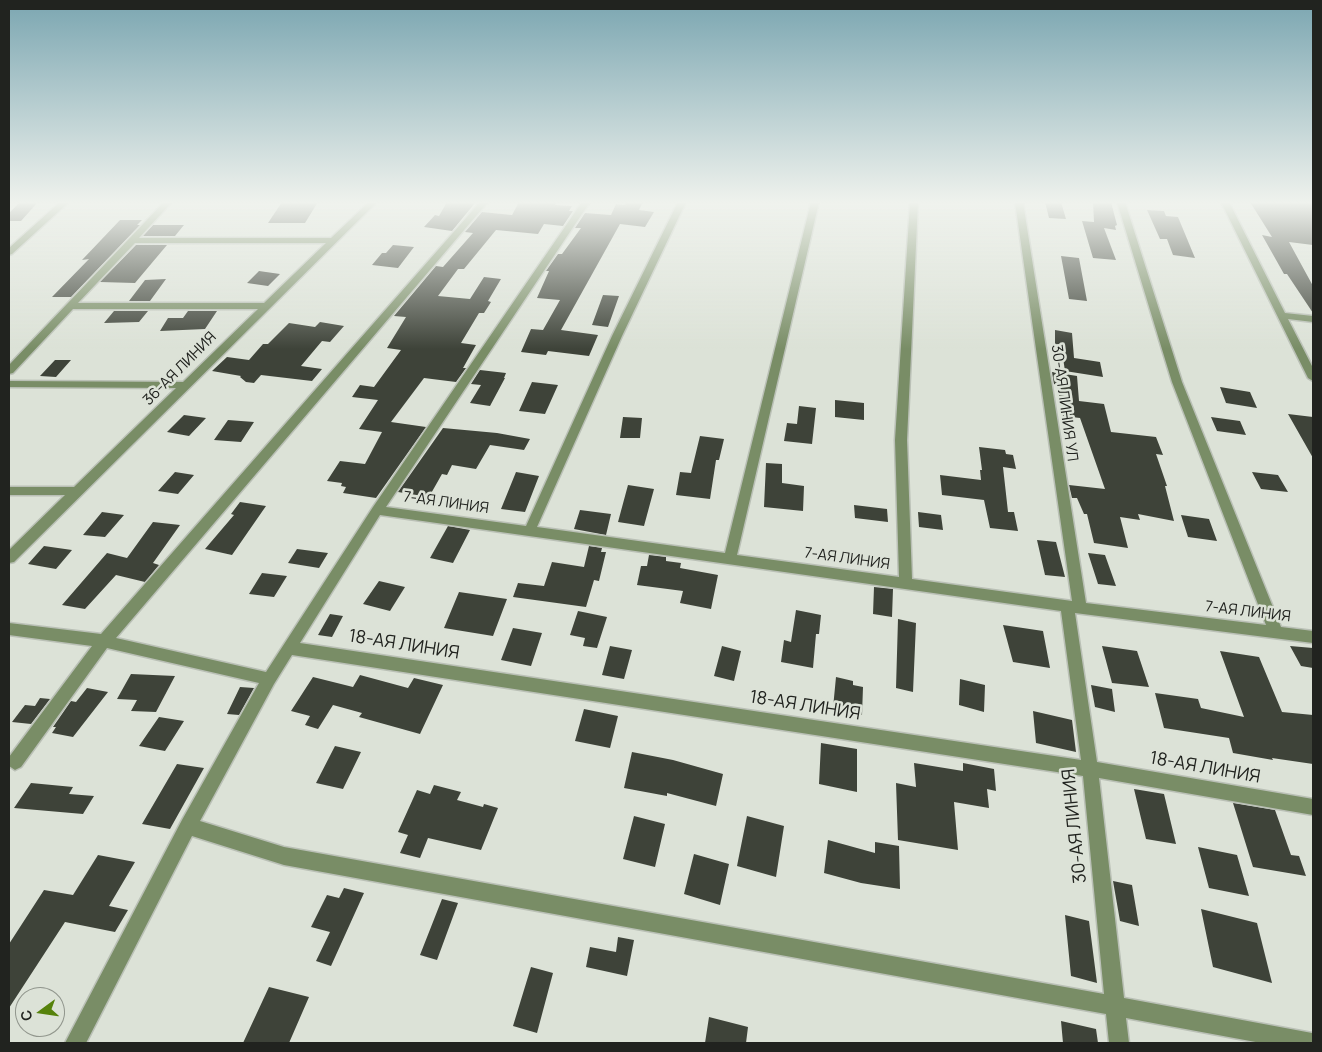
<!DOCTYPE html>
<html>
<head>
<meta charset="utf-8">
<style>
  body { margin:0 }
  #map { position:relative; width:1322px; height:1052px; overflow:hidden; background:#dce2d7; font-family:Manrope,sans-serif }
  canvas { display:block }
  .frame { position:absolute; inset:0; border:10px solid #21231f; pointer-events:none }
  .north { position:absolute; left:15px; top:987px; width:50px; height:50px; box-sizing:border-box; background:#dce2d7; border:1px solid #91968d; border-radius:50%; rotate:256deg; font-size:14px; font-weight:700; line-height:20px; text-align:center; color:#21231f }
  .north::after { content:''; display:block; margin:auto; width:18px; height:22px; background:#56820b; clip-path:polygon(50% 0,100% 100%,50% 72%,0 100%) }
</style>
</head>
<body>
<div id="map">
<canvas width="1322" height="1052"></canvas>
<div class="frame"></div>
<div class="north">С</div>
</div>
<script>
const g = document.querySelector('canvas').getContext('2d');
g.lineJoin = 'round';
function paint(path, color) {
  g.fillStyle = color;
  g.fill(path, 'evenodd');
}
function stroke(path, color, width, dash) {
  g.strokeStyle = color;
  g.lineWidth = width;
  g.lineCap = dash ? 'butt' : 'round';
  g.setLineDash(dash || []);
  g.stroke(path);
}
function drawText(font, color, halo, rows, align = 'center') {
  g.font = font + ' Manrope,sans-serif';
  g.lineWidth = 5;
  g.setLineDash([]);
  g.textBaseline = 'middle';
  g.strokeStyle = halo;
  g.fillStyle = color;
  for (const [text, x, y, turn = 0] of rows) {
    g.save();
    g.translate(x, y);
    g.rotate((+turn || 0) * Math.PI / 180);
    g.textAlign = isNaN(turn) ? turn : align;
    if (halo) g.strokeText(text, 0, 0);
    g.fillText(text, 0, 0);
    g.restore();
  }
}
paint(new Path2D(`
  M20,202h18l-17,19h-12v-8z
  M282,202h36l-13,21h-37z
  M447,202l28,1 -23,28 -28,-4 11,-12 4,1z
  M519,202h37l-1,3 17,1 -3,5h4l-10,15 -19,-2 -6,10 -42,-4 -32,39h-6l-20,27 32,3 14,-22 17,2 -13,22 3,1 -7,11h-5l-18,30 15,2 -13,23h3l-10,14 -32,-4 -33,44 35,5 -50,71 -33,-5 3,-6 -5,-1 1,-3 -15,-2 13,-20 25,3 17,-32 -23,-3 19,-29 -26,-3 8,-12 14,2 27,-37 -14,-2 19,-31 -12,-1 42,-50 7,1 30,-34 -8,-1 17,-20 30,3z
  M626,202h17l-4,8 15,2 -9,15 -25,-3 -59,106 37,5 -9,21 -41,-5 -2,4 -25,-3 10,-23 12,1 17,-30 -23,-2 12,-27h-3l12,-17h4l19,-26h-6l10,-15 26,2 5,-11 9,1z
  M1045,202h16l5,17 -17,-1z
  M1093,202h18l6,23 -2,1 1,4 -12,-2 12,32 -23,-2 -11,-37 12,1z
  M1250,202h63v43l-24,-3 24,44v27l-26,-39h-3l-22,-39 10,2z
  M1147,210l17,1 2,5 12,1 17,41 -22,-3 -6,-16h-7z
  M120,220h22l-5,5h3l-69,72h-19l37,-38 -7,1z
  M153,225h31l-9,11h-32z
  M136,245h31l-32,38 -35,-1z
  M393,245l21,2 -16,21 -26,-3 10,-12h4z
  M1061,256l18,2 8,43 -18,-2z
  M259,271l21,3 -12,12 -21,-3z
  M166,279l-16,22h-21l16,-21z
  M603,295l16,1 -11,31 -16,-2z
  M114,311h34l-9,11 -35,1z
  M188,311h29l-12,18 -45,2 8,-13h15z
  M320,322l24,4 -14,16 -8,-1 -21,25 21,3 -10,12 -51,-6 -7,8 -8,-1 -6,-5 1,-1 -29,-5 15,-14 22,3 14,-16h5l21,-21 26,4z
  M1055,330l17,3 2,25 26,4 3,15 -38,-6 -4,-26 -6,-1z
  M55,360h16l-15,17 -16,-1z
  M480,370l26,3 -2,5h1l-15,28 -20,-3 11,-18 -10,-1z
  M1052,372l25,4 2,25 25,3 7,28 45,5 7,18 -7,-1 11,32h-2l9,35 -36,-7 2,6 -20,-3 8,31 -34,-5 -7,-29h-3l-7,-16h-5l-3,-13 36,4 -25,-71 -17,-2 -6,-31 -3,-1z
  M532,382l26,3 -13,29 -26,-3z
  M1220,387l30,5 7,16 -31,-5z
  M835,400l29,3v17l-29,-3z
  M799,406l17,2 -4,36 -28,-3 3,-18 10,1z
  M1288,414l25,3v41z
  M184,415l22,3 -17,18 -22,-4z
  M623,417l19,1 -2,20h-20z
  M1211,417l29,4 6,14 -29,-4z
  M228,420l26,2 -13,20 -27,-2z
  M443,428l54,5 33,6 -6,11 -34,-5 -14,24 -24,-4 -5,10 -5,-1 -13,23 -31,-5z
  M700,436l24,3 -5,21h-3l-6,39 -34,-4 4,-23 11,1z
  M979,447l26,3 1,4 7,1 3,14 -13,-2 5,45h6l4,19 -28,-3 -6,-28 -42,-5 -2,-20 41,5 -1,-10h2z
  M766,463l16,1v19l22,3 -1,25 -39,-4z
  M175,472l19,3 -16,19 -20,-3z
  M516,472l23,4 -14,36 -24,-3z
  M1252,472l26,3 10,17 -27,-3z
  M628,485l26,4 -10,37 -26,-4z
  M240,502l26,4 -34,49 -27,-6 29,-34 -3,-1z
  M854,505l33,4 1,13 -33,-4z
  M580,510l31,4 -5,21 -32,-6z
  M102,512l22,3 -19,22 -22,-2z
  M918,512l23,3 2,15 -24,-3z
  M1181,515l28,4 8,22 -29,-4z
  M153,522l27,3 -27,38 6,2 -14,17 -29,-7 -31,34 -23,-4 45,-52 20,5z
  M448,526l22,4 -17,33 -23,-5z
  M1037,540l19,2 9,35 -20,-2z
  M44,546l28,4 -16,19 -28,-5z
  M589,546l13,2 -1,4h5l-7,29 -5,-1 -8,27 -73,-10 5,-14 26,3 8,-24 32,5z
  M297,549l31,4 -9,15 -31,-5z
  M1088,553l17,2 11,31 -18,-2z
  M649,555l17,2v4l15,2 -1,5 38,7 -7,34 -31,-6 3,-12 -46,-6 4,-19h6z
  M262,573l25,3 -13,21 -25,-3z
  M379,581l26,6 -15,24 -27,-7z
  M874,587l19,2 -1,28 -19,-3z
  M459,592l48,7 -14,37 -49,-8z
  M796,610l25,5 -2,19h-3l-3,34 -32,-6 3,-22 7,2z
  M578,611l29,6 -10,31 -14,-2 2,-8 -15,-3z
  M330,614l13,2 -11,21 -14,-2z
  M898,619l18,4 -3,69 -17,-4z
  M1003,625l40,6 7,37 -37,-6z
  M513,628l29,5 -11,33 -30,-6z
  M610,646l22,4 -8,29 -22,-4z
  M722,646l19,5 -7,30 -20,-5z
  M1102,646l35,5 12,36 -37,-4z
  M1290,646l23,2v20l-12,-2z
  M1220,651l39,6 23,55 31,3v49l-41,-6 1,2 -40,-7 -4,-15 -65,-10 -9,-35 43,6 3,9 43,9z
  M131,674l44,2 -19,36 -25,-1 6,-11 -20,-1z
  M360,675l48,13 6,-10 29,7 -23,49 -61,-17 3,-4 -29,-8 -15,24 -13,-4 5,-9 -19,-5 22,-34 40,10z
  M836,677l17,4v4l10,2 -1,28 -29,-7z
  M960,679l25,6 -1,27 -25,-7z
  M1091,685l21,4 3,23 -20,-5z
  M240,687l14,1 -15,27 -12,-1z
  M87,688l21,4 -35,45 -21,-4 4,-6h-3l18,-26 5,1z
  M40,698l10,1 -19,25 -19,-2 13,-17 10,1z
  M584,709l34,7 -8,32 -35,-7z
  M1033,711l39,9 4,32 -40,-9z
  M159,717l25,4 -19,30 -26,-5z
  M821,743l36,6v43l-38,-8z
  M335,746l26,6 -18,37 -27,-6z
  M632,752l41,8 50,14 -7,32 -49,-13v3l-43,-8z
  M914,763l49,8v-8l31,6 2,22 -9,-2 2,19 -35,-6 4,48 -60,-10 -2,-57 20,4z
  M177,764l27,4 -34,61 -28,-5z
  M31,783l42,4 -4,7 25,2 -11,18 -69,-6z
  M434,785l27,7 -4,8 26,7 1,-3 14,4 -17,42 -53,-12 -8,20 -20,-5 8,-18 -10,-3 19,-42 13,4z
  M1134,789l30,5 12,50 -30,-5z
  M1233,803l42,7 16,45 8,1 7,20 -53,-9z
  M634,816l31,8 -10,43 -32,-8z
  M747,816l37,10 -8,51 -39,-11z
  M828,840l47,13v-11l24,4 1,43 -39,-6 -37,-10z
  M1198,847l39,8 12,41 -40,-8z
  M694,854l35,10 -9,41 -36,-11z
  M98,855l37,7 -26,44 19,4 -13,22 -50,-10 -56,86v-64l35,-54 29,5z
  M1113,881l19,4 7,41 -19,-5z
  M344,888l20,5 -33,73 -15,-5 14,-29 -19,-5 16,-32 12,3z
  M442,899l16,4 -21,57 -17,-5z
  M1201,909l56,14 15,60 -59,-16z
  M1065,915l24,6 8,62 -26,-7z
  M618,937l16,3 -7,36 -41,-9 4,-20 26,5z
  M531,967l22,6 -16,60 -24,-7z
  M269,987l40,10 -20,46h-46z
  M709,1017l39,10 -2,16h-41z
  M1061,1021l35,8 2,14h-35z`), '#3e4339');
const minor = new Path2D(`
  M60,202h9l-57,52 -3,1v-7z
  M164,202h8l-33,36h192l38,-36h8l-363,360 -5,1v-13l56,-55h-56v-8h65l102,-99 -167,-1v-6l174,1 75,-73h-185l-60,64 -4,1v-9zM135,243h191l-62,60h-186z
  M480,202h8l-372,436 150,34 107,-165 209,-305h8l-204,305 140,19 86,-190 66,-134h8l-64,134 -85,191 188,26 86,-351h8l-82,353 162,22 -4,-137 15,-238h8l-11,238 5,139 160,22 -57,-399h8l63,401 180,22 -94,-243 -55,-180h8l57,180 99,245 32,4v12l-238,-30 22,149 216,37v16l-214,-37 25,220 188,35 1,10h-52l-135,-25 3,25h-20l-3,-29 -822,-149 -92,-29 -106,207h-21l117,-223 77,-137 -152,-35 -86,119 -6,3 -6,-4v-9l83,-111 -83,-11v-12l92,11zM380,515l681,96 20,149 -781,-117zM292,655l791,121 21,218 -820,-147 -84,-26 74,-137z
  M1221,202h8l56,111 28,3v6l-25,-3 25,49v13l-5,-3z`);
stroke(minor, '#bac0b6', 3);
paint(minor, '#798d66');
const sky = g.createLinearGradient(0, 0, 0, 349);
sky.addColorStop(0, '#7ba6b1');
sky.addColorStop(0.58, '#eff2ed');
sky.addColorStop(1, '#eff2ed00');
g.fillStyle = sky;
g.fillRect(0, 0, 1322, 349);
drawText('15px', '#21231f', '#dce2d7', [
  ["36-АЯ ЛИНИЯ",180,369,-45],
  ["30-АЯ ЛИНИЯ УЛ",1064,403,82],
  ["7-АЯ ЛИНИЯ",446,503,8],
  ["7-АЯ ЛИНИЯ",847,559,8],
  ["7-АЯ ЛИНИЯ",1248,612,7]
]);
drawText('18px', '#21231f', '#dce2d7', [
  ["18-АЯ ЛИНИЯ",404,645,9],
  ["18-АЯ ЛИНИЯ",805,706,9],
  ["18-АЯ ЛИНИЯ",1205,768,10],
  ["30-АЯ ЛИНИЯ",1075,826,-96]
]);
</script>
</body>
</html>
